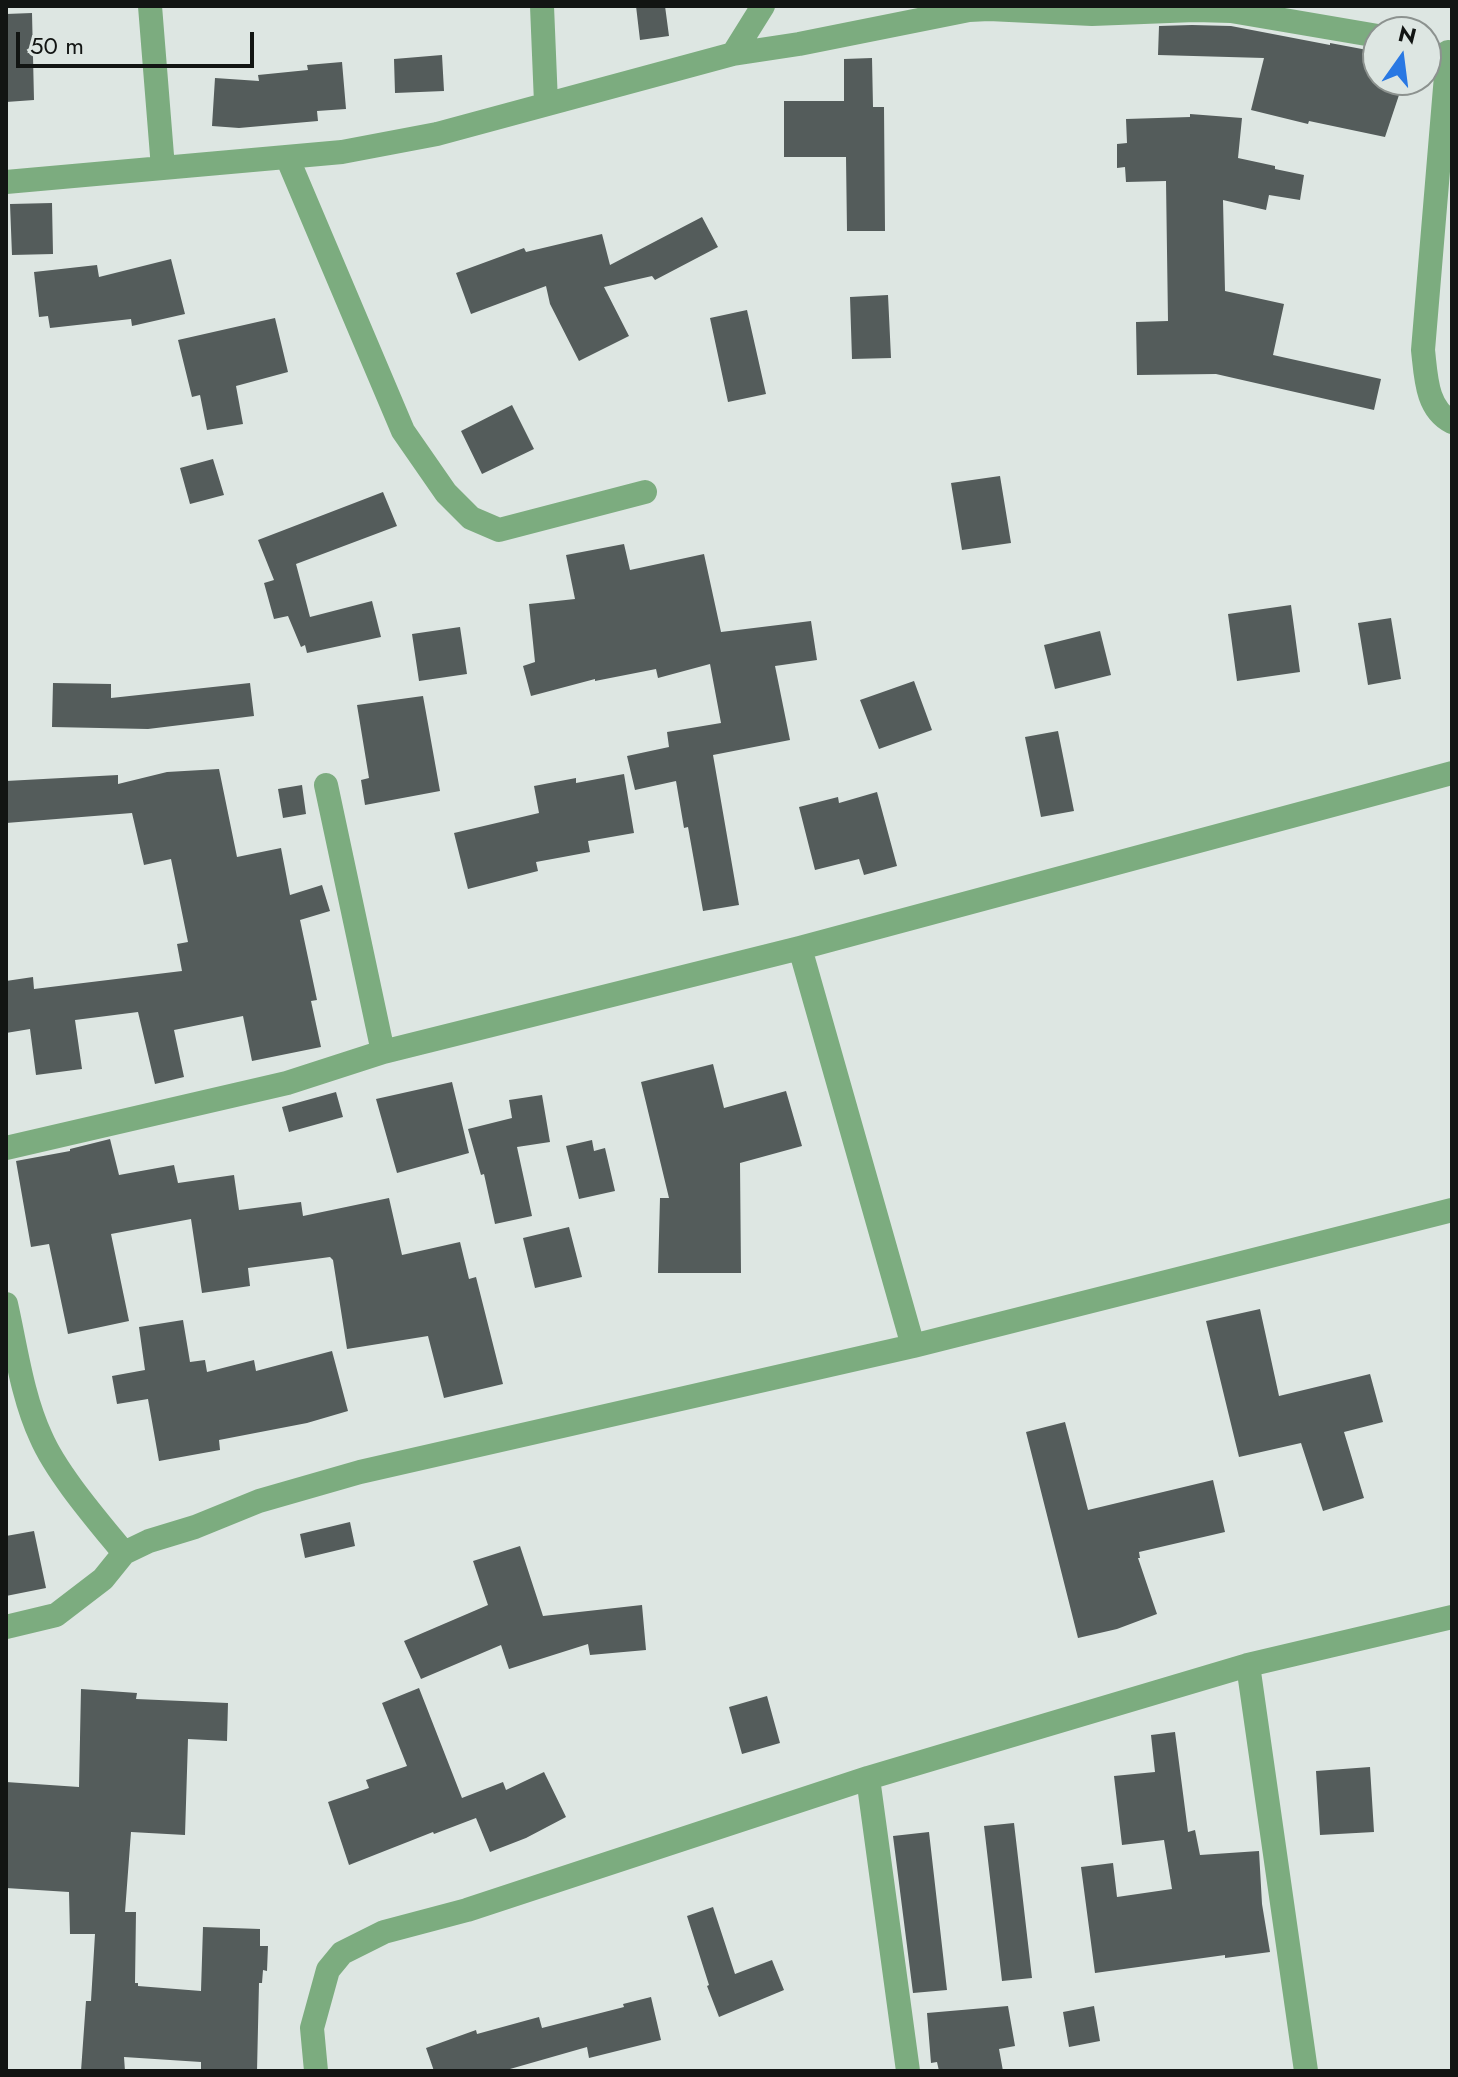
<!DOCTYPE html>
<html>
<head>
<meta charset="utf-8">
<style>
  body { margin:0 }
  #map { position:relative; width:1458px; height:2077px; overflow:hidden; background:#dde6e2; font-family:Jost,sans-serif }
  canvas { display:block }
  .frame { position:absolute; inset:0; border:8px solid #121513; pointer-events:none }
  .north { position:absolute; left:1362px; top:16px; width:80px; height:80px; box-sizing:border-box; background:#dde6e2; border:2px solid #8c928f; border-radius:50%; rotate:14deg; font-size:22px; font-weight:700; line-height:32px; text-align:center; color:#121513 }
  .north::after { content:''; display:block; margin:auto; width:28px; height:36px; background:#2978e3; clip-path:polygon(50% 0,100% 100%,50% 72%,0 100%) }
  .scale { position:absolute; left:16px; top:32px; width:238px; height:36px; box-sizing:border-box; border:4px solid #121513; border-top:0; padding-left:10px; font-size:24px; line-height:28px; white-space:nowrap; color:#121513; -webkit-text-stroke:6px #dde6e2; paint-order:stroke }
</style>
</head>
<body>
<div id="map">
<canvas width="1458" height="2077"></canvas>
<div class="frame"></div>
<div class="north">N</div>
<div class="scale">50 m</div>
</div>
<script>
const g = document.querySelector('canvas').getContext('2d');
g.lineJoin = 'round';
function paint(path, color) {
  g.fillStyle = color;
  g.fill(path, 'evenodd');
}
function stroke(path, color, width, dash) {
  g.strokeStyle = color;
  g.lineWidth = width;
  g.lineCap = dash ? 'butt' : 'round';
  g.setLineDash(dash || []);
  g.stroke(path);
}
paint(new Path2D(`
  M636,6h29l4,30 -29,4z
  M32,13l2,87 -28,2v-88z
  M1192,25l39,1 99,19v-2l48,9v28h26l-19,57 -76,-16 -1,3 -57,-14 13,-52 -106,-3 1,-29z
  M442,55l2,36 -49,2 -1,-34z
  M872,58l1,49h11l1,124h-38l-1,-74h-62v-56h60v-42z
  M342,62l4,47 -29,2 1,10 -79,7 -27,-2 3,-48 44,3 -1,-6 50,-5 -1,-5z
  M1190,114l52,4 -4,40 37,8v3l29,6 -4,25 -31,-5 -3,15 -43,-10 2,91 59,13 -11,51 108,24 -7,31 -158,-36 -79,1 -1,-53 32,-1 -2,-140 -40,1 -1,-15 -8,1v-24l10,-1 -1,-24 64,-2z
  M52,203l1,51 -41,1 -2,-51z
  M702,217l16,30 -63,33 -3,-4 -48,11 25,49 -50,25 -29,-57 -4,-18 -75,28 -15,-41 68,-25 2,4 76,-18 8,31z
  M171,259l14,55 -53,12 -1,-7 -81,9 -2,-12 -9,1 -5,-45 63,-7 2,12z
  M888,295l3,63 -39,1 -2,-62z
  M747,310l19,84 -38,8 -18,-84z
  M275,318l13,54 -52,14 7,38 -36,6 -7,-35 -8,2 -14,-57z
  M512,405l22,44 -52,25 -21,-43z
  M213,459l11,36 -34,9 -10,-36z
  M1000,476l11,67 -49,7 -11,-67z
  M383,492l14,34 -101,38 14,53 62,-16 9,36 -74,16 -2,-8 -4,2 -13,-31 -14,3 -10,-36 10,-3 -16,-40z
  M624,544l6,26 74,-16 17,78 90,-11 6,39 -42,6 15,74 -77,15 26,150 -36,6 -15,-84 -4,1 -8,-47 -41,9 -8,-34 42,-9 -2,-15 54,-9 -11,-59 -52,14 -2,-9 -61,12v-2l-64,17 -8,-30 12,-4 -6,-58 46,-5 -9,-44z
  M1291,605l9,67 -63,9 -9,-67z
  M1391,618l10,61 -33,6 -10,-62z
  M460,627l7,47 -48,7 -7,-47z
  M1100,631l11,44 -56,14 -11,-44z
  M914,681l18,49 -53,19 -19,-49z
  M53,683l58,1v14l139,-15 4,33 -106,13 -96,-2z
  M423,696l17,95 -75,14 -4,-25 8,-2 -12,-73z
  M1058,731l16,80 -33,6 -16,-80z
  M219,769l18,88 44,-9 9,47 32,-10 8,26 -30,9 17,80 -6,1 10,46 -69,14 -9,-45 -69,14 10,47 -29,7 -17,-72 -63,8 7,49 -46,6 -6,-46 -24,4v-52l27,-4 1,12 148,-18 -5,-27 11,-2 -17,-83 -27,6 -12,-52 -126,10v-42l112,-6v9l49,-12z
  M624,774l10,59 -46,8 2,11 -54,10 2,9 -70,18 -14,-56 85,-20 -5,-27 42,-8v5z
  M302,785l4,29 -23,4 -5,-29z
  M877,792l20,74 -33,9 -5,-16 -44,11 -16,-63 39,-10 1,6z
  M713,1064l11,44 62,-17 16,55 -62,17 1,110h-83l2,-75h9l-28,-116z
  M452,1082l17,71 -72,20 -21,-74z
  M336,1092l7,25 -54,15 -7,-25z
  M542,1095l8,47 -33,5 15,69 -37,8 -11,-50 -3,1 -13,-46 44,-11 -3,-18z
  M110,1139l9,36 55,-10 4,18 56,-8 5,35 62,-8 2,14 86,-18 13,57 58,-13 9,37 7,-2 27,107 -59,14 -16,-62 -81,13 -14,-89 -3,-3 -82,11 2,18 -48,7 -11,-74 -80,15 18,87 -61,13 -19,-90 -18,3 -15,-86 54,-10v-2z
  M592,1140l2,11 11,-3 10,43 -36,8 -13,-53z
  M569,1227l13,50 -47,11 -12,-50z
  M1260,1309l19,87 91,-22 13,48 -39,10 20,66 -41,13 -22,-68 -62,14 -33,-136z
  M183,1320l7,42 15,-2 2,12 47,-12 2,11 76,-20 16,60 -41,12 -88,17 1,10 -61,11 -11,-62 -31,5 -5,-28 33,-6 -6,-43z
  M1065,1422l23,88 125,-30 12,52 -86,20 1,6h-2l19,56 -40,15 -39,9 -52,-206z
  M350,1522l5,24 -50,12 -5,-24z
  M34,1531l12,57 -40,8v-60z
  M520,1546l23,70 99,-11 4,45 -56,5 -2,-11 -79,25 -8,-24 -80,34 -17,-38 84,-36 -15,-44z
  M419,1688l43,110 41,-16 3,8 38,-18 22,45 -40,21 -36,14 -14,-34 -42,16 -1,-2 -84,33 -21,-63 41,-14 -3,-8 41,-14 -25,-63z
  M81,1689l56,4 -1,6 92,4 -1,38 -39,-2 -3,96 -54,-3 -6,80h11l-1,71h3v3l63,5 2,-64 57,2v17h8l-1,25 -4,-1 -1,13h-3l-2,88 -56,-1v-8l-77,-5 1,14h-44l5,-70h5l4,-67h-25l-1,-42 -63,-4v-106l73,5z
  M767,1696l13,47 -38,11 -13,-47z
  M1175,1732l13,100 7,-2 5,25 59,-4 3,53 8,48 -45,6v-3l-130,18 -14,-106 32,-4 4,34 55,-8 -8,-49 -42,5 -8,-69 41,-4 -4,-37z
  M1370,1767l4,65 -54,3 -4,-64z
  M1014,1823l18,155 -30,3 -18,-155z
  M929,1832l18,158 -34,3 -20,-157z
  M713,1907l22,67 37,-14 12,30 -65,27 -12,-31 2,-1 -22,-69z
  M651,1997l10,43 -72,18 -2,-11 -84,24h-69l-8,-23 50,-18 1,4 62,-17 3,11 82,-21 -1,-3z
  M1008,2006l7,40 -16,3 4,22h-64l-2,-9 -6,1 -4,-50z
  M1094,2006l6,35 -31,6 -6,-35z`), '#545c5b');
stroke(new Path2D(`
  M150,6l13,162
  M542,6l4,97
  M1448,52l-25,298c3,26 3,59 29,72
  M733,54l30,-48
  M287,157l116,274 43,62 25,25 28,12 146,-38
  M6,182l336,-30 95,-18 296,-80 66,-10 170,-34 20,-1 103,5 103,-4 36,1 147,25
  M326,785l57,267
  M800,948l113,398
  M6,1148l281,-65 96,-31 417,-104 652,-175
  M6,1304c10,44 16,92 35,133 16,37 57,84 83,116
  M6,1627l50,-12 47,-36 21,-26 25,-12 46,-14 64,-26 101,-29 553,-126 539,-136
  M1248,1665l58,406
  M868,1778l40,293
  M316,2071l-4,-43 16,-58 14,-17 42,-21 83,-22 401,-132 380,-113 204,-48`), '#7cac7f', 24);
</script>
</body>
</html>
